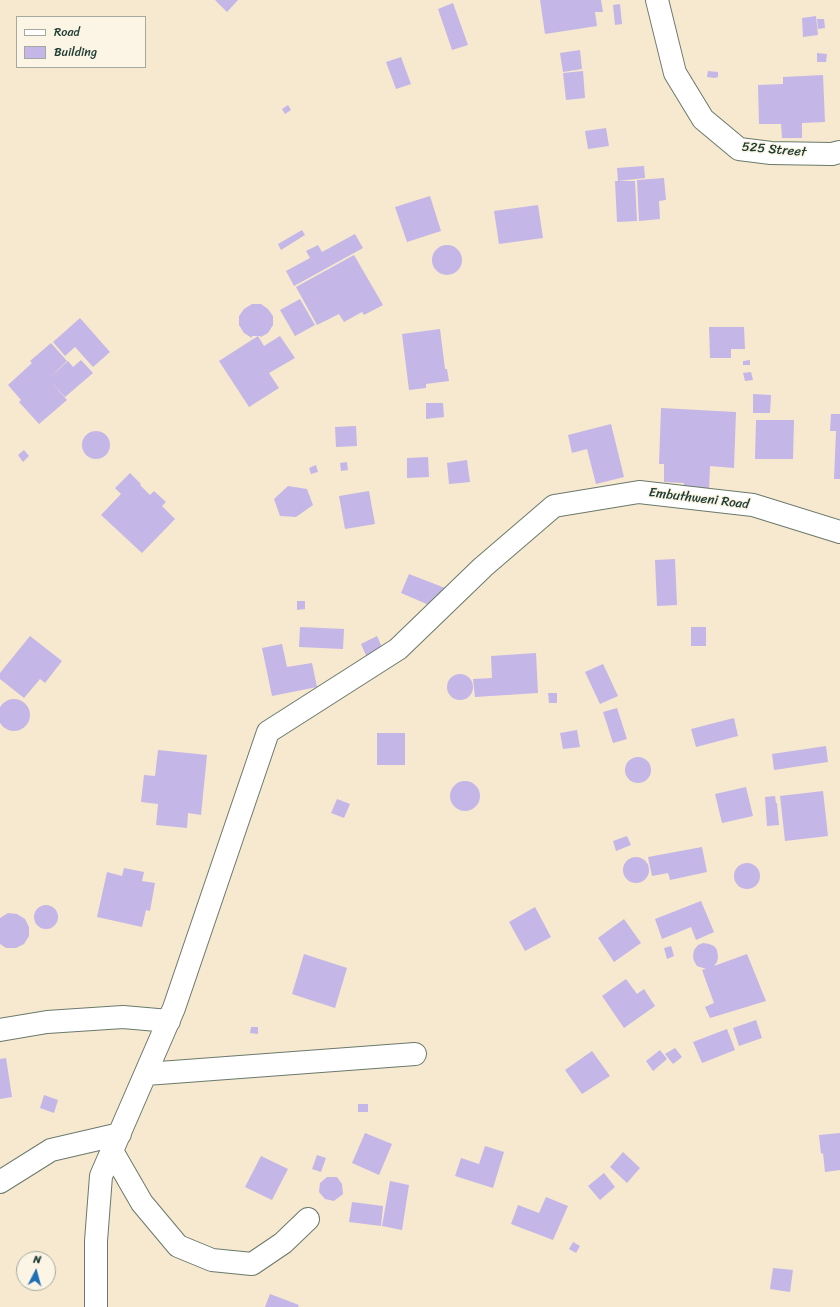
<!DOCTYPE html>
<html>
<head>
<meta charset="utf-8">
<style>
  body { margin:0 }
  #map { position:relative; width:840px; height:1307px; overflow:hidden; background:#f6e9d0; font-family:Sriracha,sans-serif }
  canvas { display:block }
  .legend { position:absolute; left:16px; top:16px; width:130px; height:52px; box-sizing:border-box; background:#fcf5e5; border:1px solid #a4ab9e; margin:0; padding:5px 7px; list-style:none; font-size:12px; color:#1f3d34 }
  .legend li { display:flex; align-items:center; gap:8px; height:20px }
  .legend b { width:20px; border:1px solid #a4ab9e }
  .north { position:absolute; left:16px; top:1251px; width:40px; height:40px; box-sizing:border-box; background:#fcf5e5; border:1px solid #a4ab9e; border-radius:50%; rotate:6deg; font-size:11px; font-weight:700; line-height:16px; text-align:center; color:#1f3d34 }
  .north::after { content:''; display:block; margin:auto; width:14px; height:18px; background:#1f6fb2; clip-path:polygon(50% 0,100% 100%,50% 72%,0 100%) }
</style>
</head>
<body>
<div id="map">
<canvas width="840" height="1307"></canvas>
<ul class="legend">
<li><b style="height:5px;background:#fff"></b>Road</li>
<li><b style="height:11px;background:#c4b6e6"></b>Building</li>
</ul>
<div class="north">N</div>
</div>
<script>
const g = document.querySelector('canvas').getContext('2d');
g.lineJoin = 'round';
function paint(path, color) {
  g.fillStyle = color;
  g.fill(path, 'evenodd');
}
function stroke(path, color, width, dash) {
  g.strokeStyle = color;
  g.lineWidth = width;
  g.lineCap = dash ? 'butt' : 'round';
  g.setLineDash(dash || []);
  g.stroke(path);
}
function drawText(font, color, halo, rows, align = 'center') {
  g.font = font + ' Sriracha,sans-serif';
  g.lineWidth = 3;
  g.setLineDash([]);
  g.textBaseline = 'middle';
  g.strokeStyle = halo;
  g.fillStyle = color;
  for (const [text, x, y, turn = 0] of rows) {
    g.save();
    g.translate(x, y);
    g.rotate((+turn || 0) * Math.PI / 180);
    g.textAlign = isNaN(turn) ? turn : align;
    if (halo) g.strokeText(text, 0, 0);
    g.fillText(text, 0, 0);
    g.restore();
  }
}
paint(new Path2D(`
  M215,0h23l-11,12z
  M540,0h61l2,12h-8l2,14 -52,8z
  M453,3l15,42 -16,5 -14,-41z
  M620,4l2,20 -7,1 -2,-20z
  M816,16l2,19 -15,2 -1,-19z
  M817,19h7l1,9 -7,1z
  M580,50l2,19 -19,3 -3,-19z
  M817,53l10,1 -1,8h-9z
  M401,57l10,27 -15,5 -10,-27z
  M583,71l2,27 -19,2 -3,-27z
  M708,71l10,1v5l-3,1 -8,-1z
  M823,75l2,47 -23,1v15h-20l-1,-14h-22l-1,-39 25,-1v-7z
  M288,105l3,5 -6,4 -3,-5z
  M606,128l3,18 -21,3 -3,-18z
  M644,166l1,12 -27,3 -1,-13z
  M664,178l2,22 -7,1 1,18 -21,2 -2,-41z
  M615,181h20l2,40 -20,1z
  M430,196l11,35 -34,11 -12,-35z
  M538,205l5,33 -44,6 -5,-33z
  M302,230l3,5 -24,15 -3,-6z
  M355,234l8,14 -69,38 -8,-15 24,-13 -4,-7 12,-6 4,7z
  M432 260a15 15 0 1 1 30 0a15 15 0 1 1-30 0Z
  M354,255l29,50 -19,10 -2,-3 -18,10 -5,-8 -22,11 -21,-38z
  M300,299l15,26 -20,11 -15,-26z
  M252,304h9l7,5 5,7v9l-5,8 -7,4 -1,-1h-8v2l-8,-5 -5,-8v-9l5,-7z
  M80,318l30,34 -17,15 -18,-20 -10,9 -12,-14z
  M709,327h35l1,22h-14v9h-21z
  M440,329l5,40h2l2,12 -23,3v4l-17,2 -7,-56z
  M258,336l6,10 16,-10 15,22 -26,15 10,15 -30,19 -30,-46z
  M51,343l16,18 -19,18 20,-18 5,6 8,-7 12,13 -28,24 -15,-16 17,19 -28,24 -20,-22 2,-2 -13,-15 24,-22 -2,-2z
  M750,360v5h-7v-4z
  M751,372l2,8 -8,1 -2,-8z
  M753,394l18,1 -1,18h-17z
  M426,403h17l1,14 -18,2z
  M661,408l75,4 -2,56 -24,-2 -1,26 -26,-1 1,-8 -20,-1v-18h-5z
  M831,414h9v65h-6l2,-48h-6z
  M756,420h38l-1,39h-38z
  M611,424l13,53 -28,7 -9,-35 -15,4 -4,-18z
  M356,426l1,20 -21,1 -1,-20z
  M82 445a14 14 0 1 1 28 0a14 14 0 1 1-28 0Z
  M24,450l5,6 -6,6 -5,-7z
  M428,457l1,20 -22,1v-20z
  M467,460l3,22 -21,2 -2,-21z
  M347,462l1,8 -7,1 -1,-8z
  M316,465l2,7 -7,2 -2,-6z
  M130,473l11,11 -1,1 10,10 4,-4 12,11 -4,4 13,13 -33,34 -41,-38 20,-21 -6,-6z
  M288,486l19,3 6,16 -17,12 -16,-1 -6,-17z
  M369,491l6,33 -30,5 -6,-33z
  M675,559l2,46 -20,1 -2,-46z
  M409,574l36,14 -9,20 -35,-15z
  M297,601h8v8l-8,1z
  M300,627l44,2 -1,20 -44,-2z
  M691,627h15v19h-15z
  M30,636l32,25 -17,22 -5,-4 -16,19 -24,-19v-6z
  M377,636l7,16 -16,8 -7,-16z
  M282,644l5,23 25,-4 5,24 -45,9 -10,-48z
  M536,653l2,40 -63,4 -2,-18 19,-1 -1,-22z
  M603,664l15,32 -18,8 -15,-32z
  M447 687a13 13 0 1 1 26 0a13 13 0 1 1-26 0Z
  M548,693h9v10h-8z
  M-2 715a16 16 0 1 1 32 0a16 16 0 1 1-32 0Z
  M617,708l10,31 -14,4 -10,-31z
  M734,718l4,18 -42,11 -5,-18z
  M577,730l3,17 -17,2 -3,-16z
  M377,733h28v32h-28z
  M826,746l2,16 -54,8 -2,-16z
  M158,750l49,5 -6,60 -13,-2 -1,15 -31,-3 2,-21 -17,-2 3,-27 11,1z
  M625 770a13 13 0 1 1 26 0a13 13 0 1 1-26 0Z
  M450 796a15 15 0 1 1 30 0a15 15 0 1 1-30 0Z
  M746,787l7,29 -31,7 -7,-29z
  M823,791l5,45 -43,5 -5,-45z
  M775,796l1,7h1l2,22 -12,1 -2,-29z
  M337,799l13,5 -6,14 -13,-5z
  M627,836l4,9 -15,6 -3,-10z
  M702,847l5,25 -37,8 -2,-7 -16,3 -4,-19z
  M623 870a13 13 0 1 1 26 0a13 13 0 1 1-26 0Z
  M734 876a13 13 0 1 1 26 0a13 13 0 1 1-26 0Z
  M124,868l20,4 -2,9 13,2 -5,28 -4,-1 -4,17 -45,-10 10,-45 15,4z
  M701,901l13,31 -18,8 -5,-13 -29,12 -7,-20z
  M34 917a12 12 0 1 1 24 0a12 12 0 1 1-24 0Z
  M535,907l16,30 -26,14 -16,-29z
  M8,913l9,1 8,5 4,8v9l-5,8 -8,4h-10l-6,-4v-26z
  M624,919l17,24 -27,19 -16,-24z
  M703,943l6,1 5,2 3,4 1,7 -1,5 -3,4 33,-12 19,47 -56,17 -5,-11 9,-4 -12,-33 4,-1 -9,-3 -3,-5 -1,-5 1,-6 4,-5z
  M671,946l3,10 -7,3 -3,-11z
  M304,954l43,14 -12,40 -43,-14z
  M626,979l11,15 7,-5 11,17 -31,22 -22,-32z
  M756,1020l6,18 -23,8 -6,-18z
  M251,1027h7v7l-8,-1z
  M727,1029l8,21 -33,13 -9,-21z
  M675,1048l7,9 -9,7 -8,-10z
  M660,1050l7,9 -14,12 -7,-10z
  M592,1051l18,25 -28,18 -17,-24z
  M6,1058l6,39 -12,2v-40z
  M44,1095l14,5 -4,13 -14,-5z
  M358,1104h10v8h-10z
  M365,1133l27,11 -13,31 -27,-12z
  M840,1133v37l-15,2 -2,-19 -2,1 -2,-19z
  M485,1146l19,6 -11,36 -38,-12 6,-18 18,6z
  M623,1152l17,16 -13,15 -17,-16z
  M317,1155l9,3 -5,14 -9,-3z
  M261,1156l27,13 -16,31 -27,-13z
  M604,1173l11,14 -15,13 -12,-14z
  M327,1177h10l5,7 1,10 -9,7 -9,-2 -6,-7 1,-9z
  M390,1181l19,4 -7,45 -20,-4z
  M546,1197l22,9 -15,34 -42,-16 7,-19 21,8z
  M352,1202l31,4 -2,20 -32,-4z
  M573,1242l7,4 -4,7 -7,-4z
  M773,1268l20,2 -3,22 -20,-3z
  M270,1294l29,11 -1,2h-33z`), '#c4b6e6');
const minor = new Path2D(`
  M657,0l18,73 28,46 36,30 32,4 61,1 8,-2
  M0,1030l47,-8 76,-5 46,4
  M146,1074l269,-20
  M112,1151l30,52 36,43 34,14 40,4 31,-21 25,-24
  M0,1182l51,-32 69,-16
  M96,1307v-66l5,-65 73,-168 94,-276 130,-83 85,-82 71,-61 85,-14 114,13 87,27`);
stroke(minor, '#6a796b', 24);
stroke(minor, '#fff', 22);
drawText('13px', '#1f3d34', '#fcf5e5', [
  ["525 Street",774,150,5],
  ["Embuthweni Road",699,499,7]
]);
</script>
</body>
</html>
